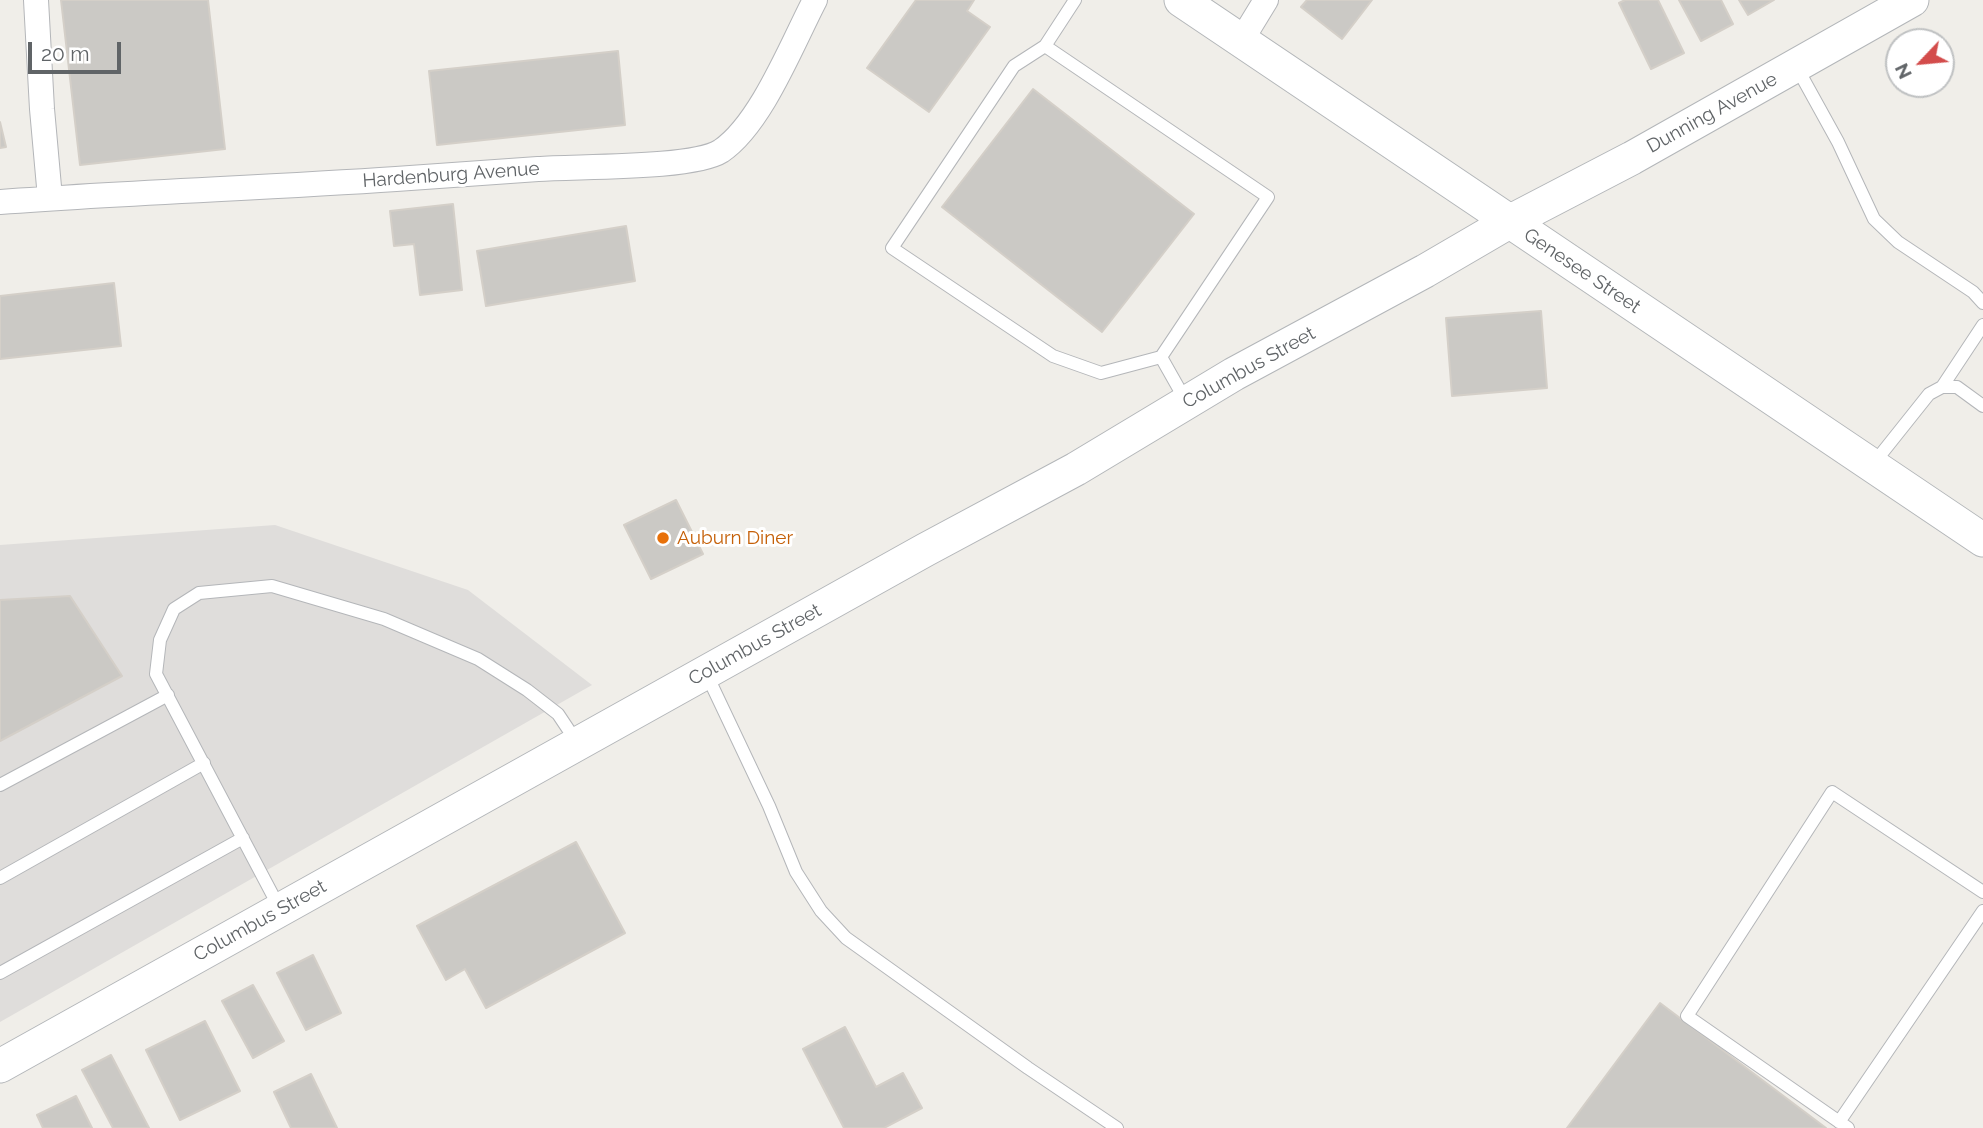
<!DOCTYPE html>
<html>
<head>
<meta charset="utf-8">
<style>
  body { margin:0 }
  #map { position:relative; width:1983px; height:1128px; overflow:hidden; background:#f0eee9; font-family:Raleway,sans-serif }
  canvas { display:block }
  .north { position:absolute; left:1885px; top:28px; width:70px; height:70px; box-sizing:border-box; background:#fff; border:2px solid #bfc1c2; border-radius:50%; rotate:244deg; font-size:19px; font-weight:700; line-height:28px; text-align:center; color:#606467 }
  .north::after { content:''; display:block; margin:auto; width:24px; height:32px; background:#d34c4b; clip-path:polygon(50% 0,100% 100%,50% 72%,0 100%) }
  .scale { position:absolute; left:28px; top:42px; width:93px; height:32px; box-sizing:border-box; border:4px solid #606467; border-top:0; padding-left:9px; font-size:21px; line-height:24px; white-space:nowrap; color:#606467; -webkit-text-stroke:5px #fff; paint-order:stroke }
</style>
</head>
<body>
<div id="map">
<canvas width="1983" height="1128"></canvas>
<div class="north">N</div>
<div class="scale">20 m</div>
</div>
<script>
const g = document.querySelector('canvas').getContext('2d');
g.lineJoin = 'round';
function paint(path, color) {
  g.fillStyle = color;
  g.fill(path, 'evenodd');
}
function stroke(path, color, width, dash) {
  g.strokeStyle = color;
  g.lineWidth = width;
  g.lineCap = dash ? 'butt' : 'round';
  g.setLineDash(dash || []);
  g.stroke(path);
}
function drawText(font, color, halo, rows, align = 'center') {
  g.font = font + ' Raleway,sans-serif';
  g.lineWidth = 6;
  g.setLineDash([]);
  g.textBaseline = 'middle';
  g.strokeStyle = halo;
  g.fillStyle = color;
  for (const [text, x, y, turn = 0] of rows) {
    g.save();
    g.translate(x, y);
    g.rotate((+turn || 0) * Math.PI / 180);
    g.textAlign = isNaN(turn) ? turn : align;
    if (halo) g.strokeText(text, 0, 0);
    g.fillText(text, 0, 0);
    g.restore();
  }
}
paint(new Path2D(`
  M275,525l193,65 124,95 -592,337v-477z`), '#dfdddb');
const building = new Path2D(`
  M61,0h147l17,149 -145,16z
  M916,0h58l-7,11 23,16 -61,85 -62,-44z
  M1307,0h65l-30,39 -41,-32z
  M1625,0h33l26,53 -33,16 -32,-66z
  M1679,0h42l12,24 -32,17z
  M1739,0h35l-26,15z
  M618,51l7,74 -188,20 -8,-74z
  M1033,89l161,125 -92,118 -160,-125z
  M0,122l6,25 -6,1z
  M453,204l9,86 -42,5 -6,-51 -20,2 -4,-35z
  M626,226l9,55 -149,25 -9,-55z
  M114,283l7,63 -121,13v-63z
  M1541,311l6,77 -95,8 -6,-78z
  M676,500l27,54 -52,25 -27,-54z
  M70,596l52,80 -122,65v-141z
  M576,842l49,91 -139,75 -21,-39 -19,11 -29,-54z
  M313,955l28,58 -35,17 -29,-57z
  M253,985l31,56 -31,17 -31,-57z
  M1660,1003l166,125h-259z
  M205,1021l35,70 -60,29 -34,-70z
  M845,1027l31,60 27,-14 19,35 -38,20h-40l-41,-79z
  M111,1055l38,73h-36l-31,-58z
  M311,1074l26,54h-46l-17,-36z
  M76,1096l16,32h-49l-6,-13z`);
paint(building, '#cbc9c5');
stroke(building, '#d4cfc8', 2);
const lane = new Path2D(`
  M1045,46l223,151 -107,160 -60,16 -48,-17 -161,-108 122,-182z
  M1045,46l30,-46
  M1796,66l42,76 36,77 24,23 75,50 10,11
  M1161,357l26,46
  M1942,387l41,-62
  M1874,463l55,-69 13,-7h15l26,19
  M706,673l63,133 27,66 25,39 25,27 182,130 89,60
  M0,785l168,-90
  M0,878l204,-115
  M280,909l-124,-235 4,-34 14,-31 25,-16 73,-7 112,33 94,40 49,31 31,24 18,27
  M0,973l243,-135
  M1839,1122l144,-211
  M1848,1128l-161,-112 145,-224 151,100`);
const street = new Path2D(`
  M36,0l6,109 8,89
  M1241,41l25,-41
  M0,202c132,-10 264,-14 396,-23 47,-3 94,-7 142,-10 39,-3 155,0 183,-18 40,-27 71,-107 94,-151`);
const secondary = new Path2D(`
  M1181,0l802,540
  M0,1066l925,-516 151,-81 158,-95 191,-103 84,-49 123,-64 280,-158`);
stroke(lane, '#b4b6b9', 14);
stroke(street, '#b4b6b9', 26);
stroke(secondary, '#b3b6b9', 35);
stroke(lane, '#fff', 12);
stroke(street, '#fff', 24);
stroke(secondary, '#fff', 33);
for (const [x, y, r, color] of [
  [663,538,7,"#e8710a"]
]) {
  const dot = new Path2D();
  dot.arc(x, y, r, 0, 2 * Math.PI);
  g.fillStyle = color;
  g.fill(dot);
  stroke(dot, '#fff', 2.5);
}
drawText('19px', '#606467', '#fff', [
  ["Dunning Avenue",1712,113,-29],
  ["Hardenburg Avenue",451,175,-4],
  ["Genesee Street",1582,271,34],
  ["Columbus Street",1249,368,-29],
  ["Columbus Street",755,645,-29],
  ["Columbus Street",260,921,-29]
]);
drawText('19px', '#c56008', '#fff', [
  ["Auburn Diner",677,538]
], 'left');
</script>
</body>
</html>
